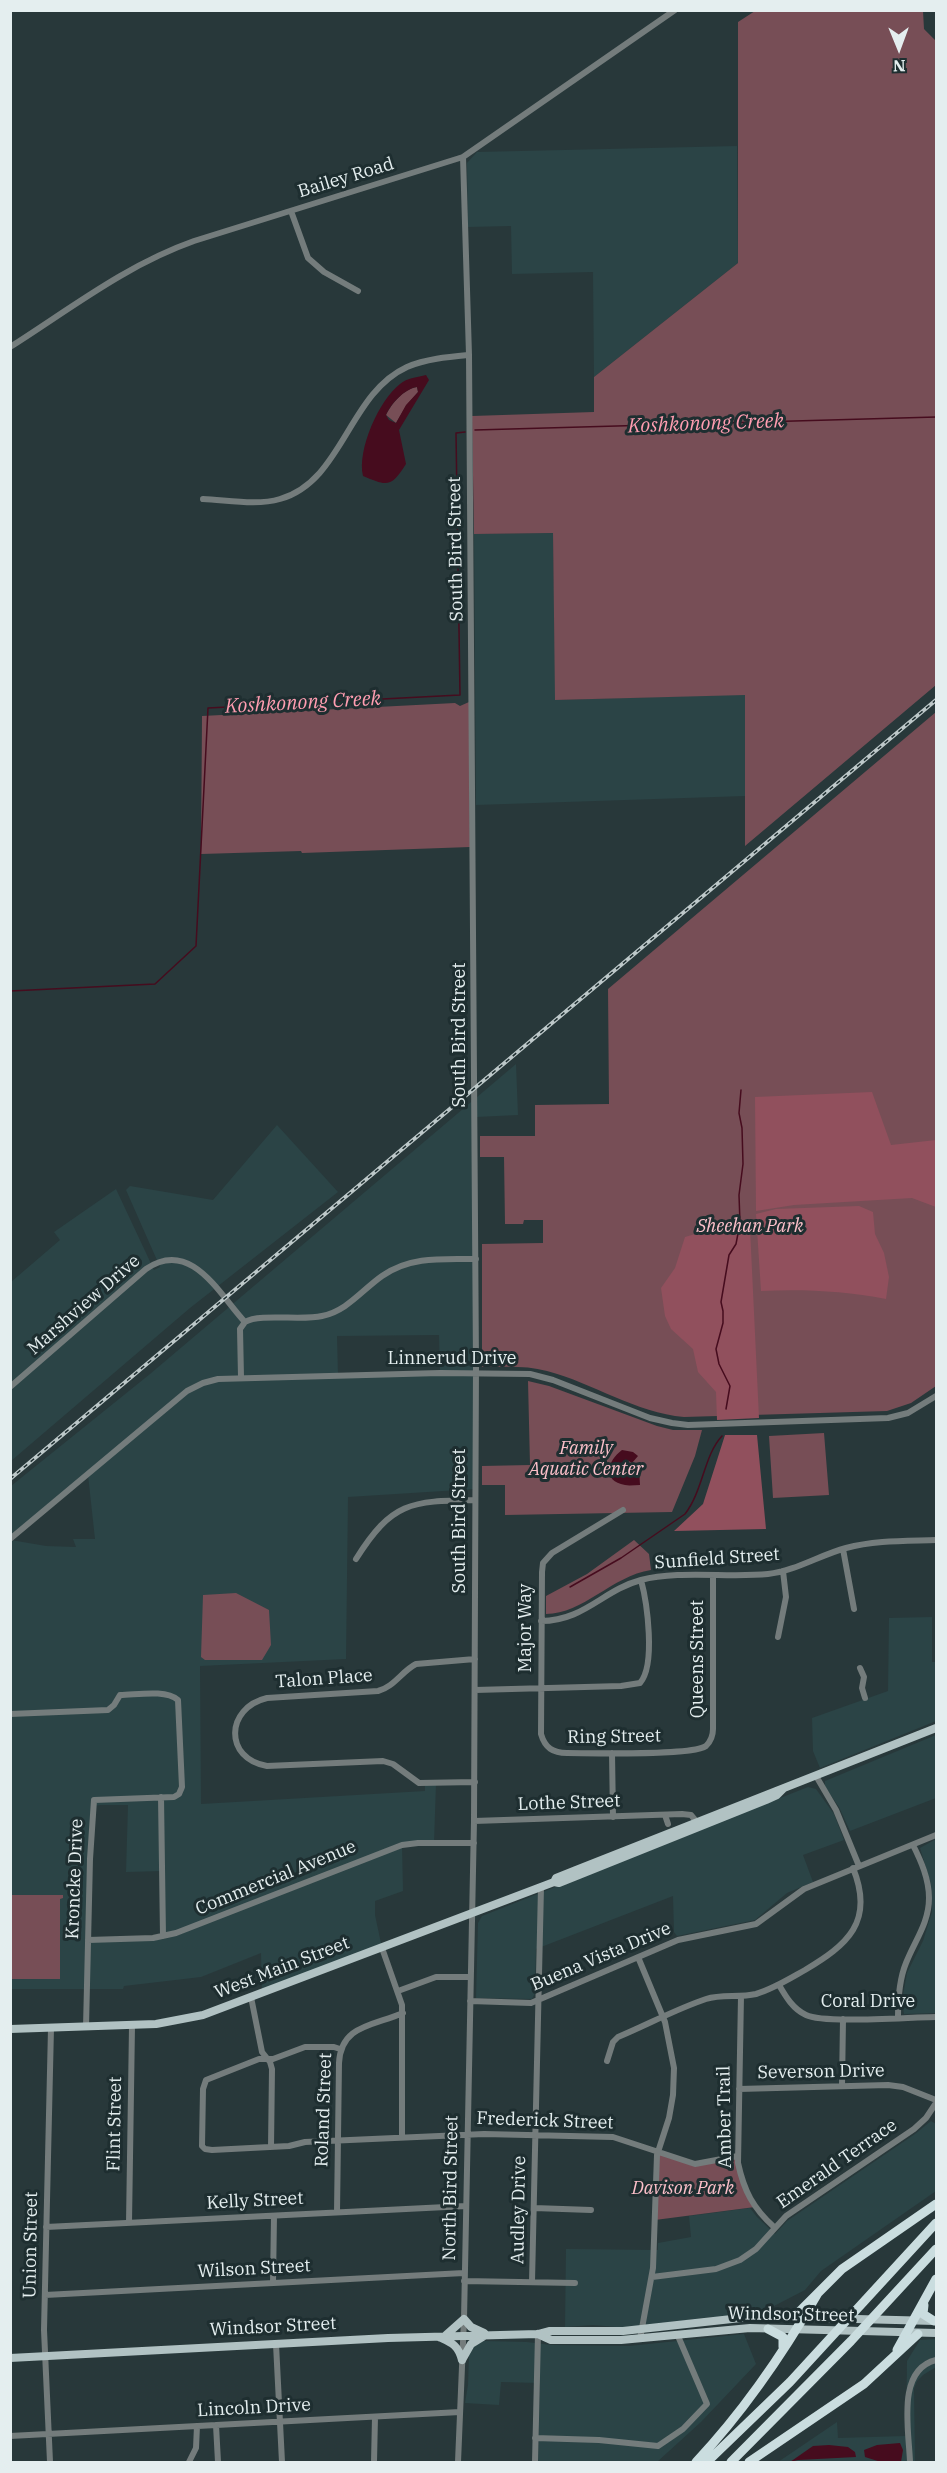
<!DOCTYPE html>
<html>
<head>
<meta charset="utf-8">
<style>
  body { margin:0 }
  #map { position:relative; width:947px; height:2473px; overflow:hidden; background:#28383a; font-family:"IBM Plex Serif",serif }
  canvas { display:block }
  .frame { position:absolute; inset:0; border:12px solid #e4eeef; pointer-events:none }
  .north { position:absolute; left:869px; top:18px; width:60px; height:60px; -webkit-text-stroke:4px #1e2e30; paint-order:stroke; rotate:179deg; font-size:16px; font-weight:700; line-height:24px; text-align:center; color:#e4eeef }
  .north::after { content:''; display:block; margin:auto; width:21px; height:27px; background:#e4eeef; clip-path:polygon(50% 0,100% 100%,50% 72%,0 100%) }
</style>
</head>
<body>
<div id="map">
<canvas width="947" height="2473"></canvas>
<div class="frame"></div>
<div class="north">N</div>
</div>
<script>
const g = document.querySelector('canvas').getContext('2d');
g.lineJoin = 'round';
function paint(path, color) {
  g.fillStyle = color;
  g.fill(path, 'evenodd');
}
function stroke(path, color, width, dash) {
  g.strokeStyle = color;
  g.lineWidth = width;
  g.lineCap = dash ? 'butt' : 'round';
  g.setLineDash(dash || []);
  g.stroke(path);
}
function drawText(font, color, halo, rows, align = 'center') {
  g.font = font + ' "IBM Plex Serif",serif';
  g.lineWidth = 6;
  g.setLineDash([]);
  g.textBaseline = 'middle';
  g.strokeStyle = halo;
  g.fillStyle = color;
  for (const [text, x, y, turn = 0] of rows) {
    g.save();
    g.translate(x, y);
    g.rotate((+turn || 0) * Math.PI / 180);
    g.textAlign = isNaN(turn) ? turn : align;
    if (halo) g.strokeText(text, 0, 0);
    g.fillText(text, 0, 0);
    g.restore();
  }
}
paint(new Path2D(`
  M737,146l1,117 -144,114 -1,-105 -81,2 -1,-48 -43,1 -1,-64 10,-11z
  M553,533l3,167 190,-6 -1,102 -269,9 -2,-271z
  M516,1064l2,51 -42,2 -1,372 -127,8 -2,162 -146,7 1,138 224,-13v-6l11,-1 -2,59 -32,2 1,46 -28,10v14l7,33 -120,45 -1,-40 -60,24 -77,9 -1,3h-112v-449l35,6 30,1 -3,-8h22l-7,-64 -77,64v-53l139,-112zM439,1335l1,38 -102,2 -1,-39zM101,1805h27l-2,67 36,-1 1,65 -75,4 5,-134z
  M277,1125l61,67 -148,116 -179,153v-179l49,-42 -6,-8 62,-43 38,81 6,-3 -34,-77 4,-4 83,14z
  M932,1617v45h4v59l-116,47 -7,-17 -1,-33 76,-27 1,-73z
  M936,1735v63l-86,33 -11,-24 -14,-20v-6z
  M808,1787l8,2 18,25 10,26 -41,15 10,27 -26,11 -32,27 -78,16 -3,-4 -1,-36 -137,53 -1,44 -3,6 -56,-1 2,-75 4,-7z
  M936,1839v174l-32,1 -2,-13 5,-28 16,-32 9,-29 -1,-28 -11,-36z
  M931,2121l5,3v67l-115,80 -16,19 -31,16v8l-72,4 -74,10 -35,-3 -28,2 1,-78 92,1v-7l33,-6 -2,-21 61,-8 7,9 18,17 12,-13 128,-87z
  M744,2334l12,30 -55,58 -44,40h-119l2,-79 -39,-1 -2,23 -34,-2 3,-18 1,-30 2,-8 13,-6 43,1 25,3 77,1z
  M936,2339v28l-13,8 -6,6 -3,8 1,73h-137l59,-40 1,16 68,-2 1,-75 13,-21z`), '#2b4446');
paint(new Path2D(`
  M755,11h168l1,18 12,12v644l-191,161v-151l-190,5 -2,-167 -79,1 -2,-118 122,-4v-35l144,-114v-241z
  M417,387l1,5 -12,14 -10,17 -10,-8c6,-12 18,-26 31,-28z
  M469,702l1,145 -168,6 -1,-2 -100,3 1,-138 253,-13 5,3z
  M936,712v674l-25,17 -24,8 -203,6c-48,-4 -91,-34 -137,-46 -21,-6 -43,-4 -65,-4v-123l61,-1v-23h-19l-1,4h-18l-1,-67h-24v-21h55v-31l74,-1 -1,-115z
  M528,1381l21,5 108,40 16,4h29l-7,26 -23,56 -167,3v-30h-23v-19l48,-1z
  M824,1433l5,62 -56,3 -4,-62z
  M634,1540l15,14 2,16c-39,6 -68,44 -105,44v-18l41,-22z
  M236,1593l33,17 2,35 -9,15h-57l-4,-3 2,-62z
  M11,1895h52v3l-3,1v80h-49z
  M658,2152l37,12 43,-8v7l17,44 -100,13z`), '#774e56');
paint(new Path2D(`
  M872,1092l19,53 45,-5v67l-24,-9 -118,7 -38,6 -1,-114z
  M859,1206l14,6 2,22 9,19 5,24 -3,22c-42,-8 -82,-10 -125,-8l-5,-77 20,-5z
  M722,1226l28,2 9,190 -42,2 -1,-28 -18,-20 -5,-23 -22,-20 -6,-13 -4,-28 14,-20 10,-31z
  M725,1435h32l9,94 -92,2 29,-27z`), '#91505d');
paint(new Path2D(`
  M426,375l3,5 -30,50 7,34c-15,24 -19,22 -43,12 -6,-26 16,-76 37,-92 7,-6 18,-7 26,-9zM417,387l1,5 -12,13 -10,18 -7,-3 -3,-5c5,-11 18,-26 31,-28z
  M622,1450l11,2 5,4 -6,7 -5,-3v8h12l1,17c-5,0 -11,1 -15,0 -23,-4 -18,-24 -3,-35z
  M900,2443l3,7 -2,12h-20l-16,-5 -1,-7 13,-5z
  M829,2445l19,2 7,5 1,5 -58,3 -8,2 23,-16z`), '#460c1e');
stroke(new Path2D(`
  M475,430l461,-13
  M10,991l145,-7 41,-38 12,-238 252,-13 -4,-262 9,-1
  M726,1409l4,-23 -11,-22 -3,-15 7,-26v-12l-2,-9 8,-47 7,-11 4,-21 -1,-28 4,-31 -1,-36 -3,-15 2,-23
  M570,1587l51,-29 64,-44c18,-23 19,-59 37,-78`), '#460c1e', 1.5);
stroke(new Path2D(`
  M291,211l17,47 16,14 34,19
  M10,347c60,-38 116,-82 184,-106l269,-84 212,-147
  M203,499c24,1 54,7 77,0 63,-18 68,-105 127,-132 19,-8 41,-10 62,-12
  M245,1322c15,-9 57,-1 77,-6 25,-5 40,-26 60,-40 28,-20 61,-17 94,-17
  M241,1377l-1,-48 5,-7
  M10,1387l136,-118c45,-31 73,25 99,53
  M623,1510l-71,43 -9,10 -1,9 -1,162c4,14 12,19 26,19 23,0 125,3 139,-7 5,-5 7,-11 7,-17v-153
  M10,1539l177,-148 16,-8 15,-4 222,-6 90,1 23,6 97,38 22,5 16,2 200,-7 20,-5 28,-17
  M843,1549l11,60
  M356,1559c36,-57 54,-58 119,-59
  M541,1621c43,0 62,-31 100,-41 37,-10 88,-2 127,-6 27,-3 52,-19 78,-26 29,-8 60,-7 90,-8
  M778,1637l8,-40 -3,-26
  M860,1668l4,9 -2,11 3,10
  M475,1690l146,-4 19,-3c16,-18 7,-81 1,-103
  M10,1714l98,-4 6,-5 6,-10c16,0 45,-6 58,5l4,87 -3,7 -5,3 -80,3 -4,59 -4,168
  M612,1753l1,64
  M816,1776l20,34 23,56
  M475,1782l-56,1 -26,-19 -10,-3 -116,5c-43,-7 -42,-58 0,-68l111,-7c16,-4 24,-20 38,-27l59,-5
  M161,1797l2,139
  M665,1815l3,9
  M474,1821l208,-7 9,1 5,6
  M88,1940l65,-2 23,-5 226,-88 16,-2h56
  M382,1948l20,57v132
  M638,1957l27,65 9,46 -1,27 -4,23 -12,37 -4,113 -13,71
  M779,1985c7,12 14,24 27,30 18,9 105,2 130,2
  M398,1991l38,-14h34
  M741,1996l-3,167c6,28 15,45 36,64
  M251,1997l11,55 8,10 2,7 -1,78
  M470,2001l61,2 147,-63 78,-16 48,-35 132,-54
  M898,2017c0,-18 1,-37 8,-54 9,-23 23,-40 23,-65 0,-19 -8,-37 -16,-53
  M340,2049l-6,-2h-29l-32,12h-14l-53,21 -3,9 -1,57 3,3 7,1 77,-4 16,-4 179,-8 129,3 82,27 43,-8
  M607,2061l6,-19 5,-5c29,-12 58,-28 88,-38 16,-5 33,-1 50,-5 17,-5 33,-15 49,-24 42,-25 70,-48 48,-102
  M842,2086l1,-67
  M739,2089l149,-4 15,2 33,13
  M534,2208l57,2
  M337,2212l2,-149c2,-38 34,-37 64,-50
  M129,2223l3,-197
  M46,2227l420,-21
  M652,2277l64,-8 24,-9 16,-11 30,-33 128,-87 12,-11 10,-15
  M464,2281l111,2
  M532,2282l9,-395
  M273,2283l1,-67
  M45,2295l419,-22
  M276,2344l6,118
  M216,2425l2,37
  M10,2436l450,-24
  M535,2438l64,2 59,6 25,-17 24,-25 -29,-68
  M50,2462l-6,-132 7,-302
  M189,2462l7,-14 1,-22
  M374,2462l1,-45
  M458,2462l6,-143 10,-498 2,-456 -7,-1010 -6,-198
  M535,2462l3,-128
  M910,2462c-1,-32 -14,-92 26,-102`), '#747c7c', 6);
stroke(new Path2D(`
  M554,1882l2,-4 20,-8 360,-142
  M10,2029l146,-5 47,-9 351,-133 5,1 207,-83 11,-5 6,-6
  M538,2334l13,6h70l129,-12 186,5
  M446,2335l18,-16 7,8 13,6
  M439,2337c13,6 19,8 23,23
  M10,2358l378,-20 150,-4 11,-3h74l154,-17 40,4 118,3
  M462,2360l9,-16 13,-8`), '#b1c2c3', 8);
stroke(new Path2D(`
  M924,2305l-1,9 11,7
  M795,2316l47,-47 94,-65
  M768,2329l15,8v10
  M897,2350l39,-71
  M696,2462c48,-51 87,-108 122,-169
  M707,2462l83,-80 146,-159
  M731,2462l120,-121 85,-92
  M749,2462l115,-78 54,-50`), '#cadddf', 9);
const rail = new Path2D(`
  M10,1479l926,-779`);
stroke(rail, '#bdc8c9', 4);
stroke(rail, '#1e2e30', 1.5, [4.5]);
drawText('18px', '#e4eeef', '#1e2e30', [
  ["Bailey Road",346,178,-17],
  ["South Bird Street",456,549,-91],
  ["South Bird Street",460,1035,-90],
  ["Marshview Drive",84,1305,-41],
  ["Linnerud Drive",452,1359],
  ["South Bird Street",460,1521,-90],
  ["Sunfield Street",717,1559,-4],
  ["Major Way",526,1628,-90],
  ["Queens Street",698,1659,-90],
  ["Talon Place",324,1679,-4],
  ["Ring Street",614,1737,-1],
  ["Lothe Street",569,1803,-2],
  ["Commercial Avenue",276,1878,-22],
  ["Kroncke Drive",75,1879,-88],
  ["Buena Vista Drive",601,1957,-23],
  ["West Main Street",282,1968,-21],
  ["Coral Drive",868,2002],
  ["Severson Drive",821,2072,-1],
  ["Roland Street",324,2110,-88],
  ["Amber Trail",725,2117,-91],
  ["Frederick Street",545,2121,2],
  ["Flint Street",115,2124,-89],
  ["Emerald Terrace",837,2164,-35],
  ["North Bird Street",451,2188,-89],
  ["Kelly Street",255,2201,-3],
  ["Audley Drive",519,2210,-89],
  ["Union Street",31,2245,-89],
  ["Wilson Street",254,2269,-3],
  ["Windsor Street",791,2315,1],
  ["Windsor Street",273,2327,-3],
  ["Lincoln Drive",254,2408,-3]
]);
drawText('italic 18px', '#fdc0ca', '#1e2e30', [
  ["Sheehan Park",750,1227],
  ["Family",586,1449],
  ["Aquatic Center",586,1470],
  ["Davison Park",683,2189]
]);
drawText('italic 20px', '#ff9db1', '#1e2e30', [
  ["Koshkonong Creek",706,424,-2],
  ["Koshkonong Creek",303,703,-3]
]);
</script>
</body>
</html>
